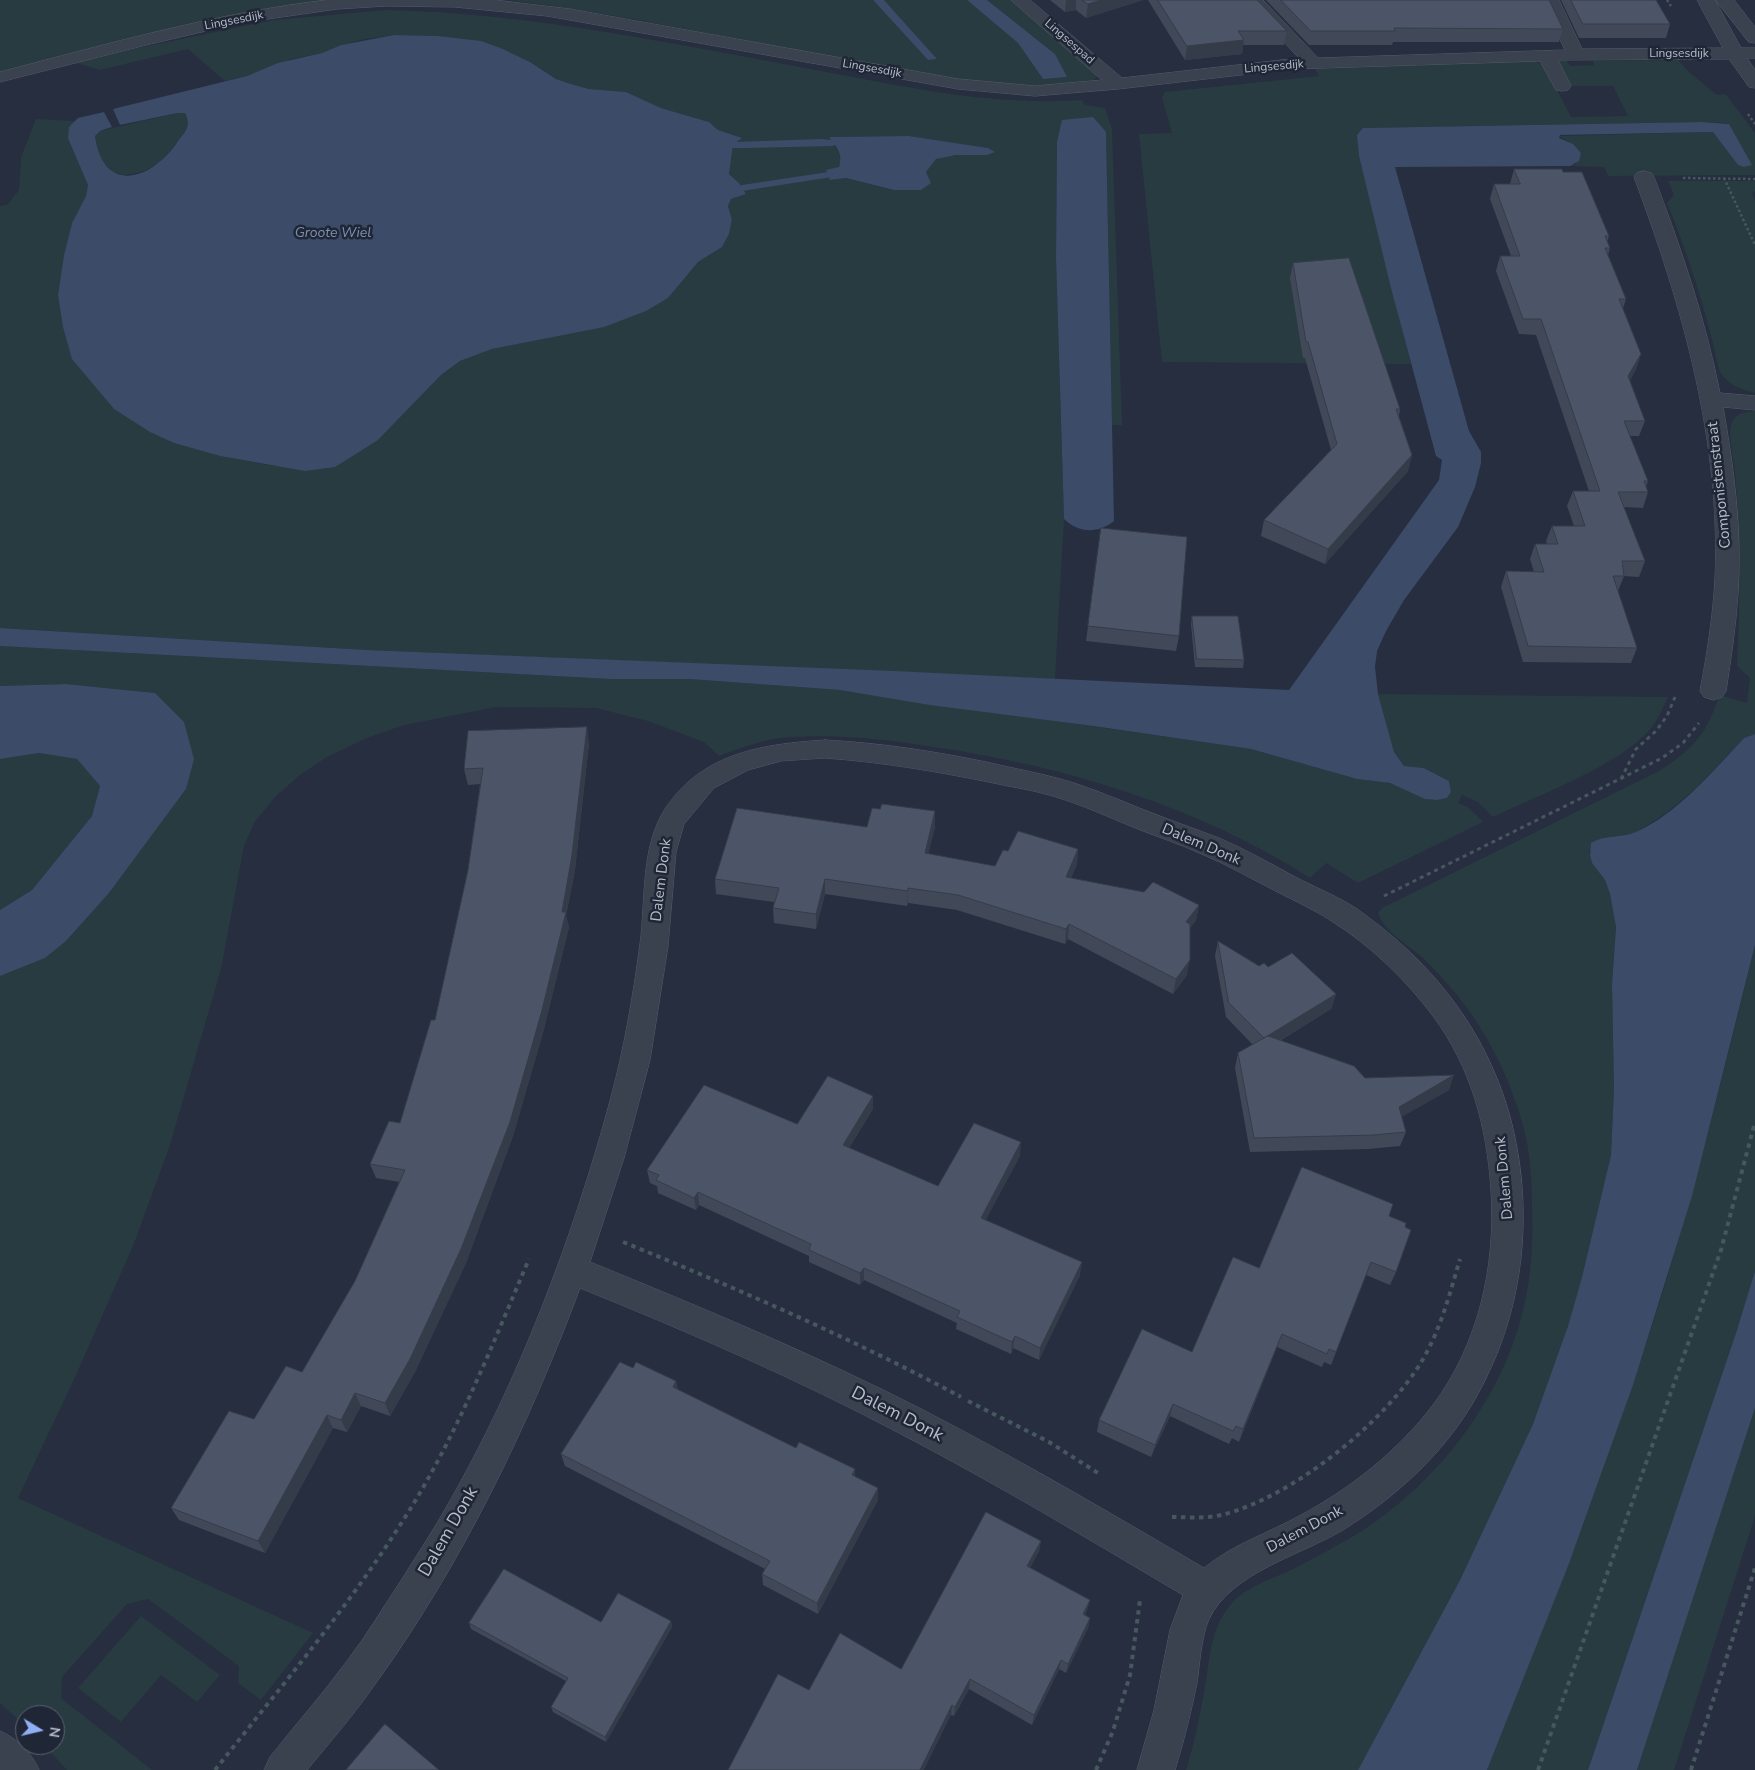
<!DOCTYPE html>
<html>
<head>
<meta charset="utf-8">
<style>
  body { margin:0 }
  #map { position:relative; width:1755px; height:1770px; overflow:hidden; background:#262e40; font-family:"Nunito Sans",sans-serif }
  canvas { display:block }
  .north { position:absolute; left:15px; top:1705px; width:50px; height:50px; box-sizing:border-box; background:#1f2635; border:1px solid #5b6271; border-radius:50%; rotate:99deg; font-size:14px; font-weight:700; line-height:20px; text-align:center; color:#b6bcca }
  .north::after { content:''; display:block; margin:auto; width:18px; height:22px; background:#90aef6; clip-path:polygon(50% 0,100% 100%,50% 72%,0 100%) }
</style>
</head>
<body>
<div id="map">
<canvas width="1755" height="1770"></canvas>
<div class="north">N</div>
</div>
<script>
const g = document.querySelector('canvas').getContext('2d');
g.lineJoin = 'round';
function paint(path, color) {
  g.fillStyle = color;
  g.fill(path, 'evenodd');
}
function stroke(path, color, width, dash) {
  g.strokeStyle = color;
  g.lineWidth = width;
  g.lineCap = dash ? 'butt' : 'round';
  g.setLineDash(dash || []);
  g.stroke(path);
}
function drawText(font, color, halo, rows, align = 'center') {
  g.font = font + ' "Nunito Sans",sans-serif';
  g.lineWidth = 5;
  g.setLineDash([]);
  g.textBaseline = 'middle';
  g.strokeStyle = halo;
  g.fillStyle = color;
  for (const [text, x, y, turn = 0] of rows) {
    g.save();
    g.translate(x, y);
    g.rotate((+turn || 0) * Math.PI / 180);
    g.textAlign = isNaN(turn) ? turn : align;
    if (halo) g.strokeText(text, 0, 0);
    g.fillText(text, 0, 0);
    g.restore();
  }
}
paint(new Path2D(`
  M0,0h341l-44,4 -114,21 -183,47z
  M509,0h364l55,60 9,-1 -53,-59h83l51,43 25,36 12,-25 -68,-54h26l82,72 2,5 -4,3c-82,15 -167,-5 -248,-20 -111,-21 -223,-46 -336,-60z
  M386,10c146,3 288,34 430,60 89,17 175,36 266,30l3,5 20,3 7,21 10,296h-10l-6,-293 -49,10 -1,116 8,261 -9,160 -688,-29 -367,-22v-422l7,-1 12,-15 2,-33 15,-38 40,2 12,64 -2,11 -14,27 -8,32 -6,40 48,104 8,10 60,34 46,13 54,10 104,-26 63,-65 19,-14 32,-12 58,-12 118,-39 30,-36 24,-15 7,-13 3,-14 -4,-14 3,-7 15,-5 -7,-11 -10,-9 4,-29 9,-7 -24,-8 -9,-8 -48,-14 -35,-16 -37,-3 -15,-4 -18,-6 -26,-17 -27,-13 -65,-13 -44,-1 -29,4 -24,6 -19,8 -30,6 -45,17 -22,5 -37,-32 -88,21 -23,-7 51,-13 146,-30zM909,136l79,12 6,4 -7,3h-31l-20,3 -10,14 4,11 -9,7h-27l-48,-12 -16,2c16,-21 12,-23 -1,-43z
  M1678,60l11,12 28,23 7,-1 4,3 27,36v42l-147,1 -4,-9 -34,-1 6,-2 -3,-20 -15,-8 156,-4 24,33 9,2 -18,-43 -3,-1 -25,-1 -338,6 -4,28 52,208 -249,-2 -23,-228 33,-1 -10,-35 3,-6 154,-16 -4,-7 219,-8 11,5 26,51 57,-1 -15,-30h-44l-11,-25h9l3,5 24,-1 -1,-4z
  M177,113h8l3,8 -1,8 -26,34 -19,9 -17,3 -11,-2 -14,-14 -5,-23 5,-5z
  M1668,181h87v10l-3,2 3,8v192c-15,-4 -28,-8 -36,-23 -12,-57 -30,-113 -52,-167l7,-8z
  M1755,411v323l-11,4 -50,52 -29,24 -30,19 -32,5 -14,13 3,12 13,17 5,14 6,33 -4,58 2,103 -3,67 -29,122 -14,49 -35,98 -73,156 -102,190h-172c8,-25 13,-51 18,-77 6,-31 5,-65 28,-90 14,-16 39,-24 59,-33 25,-13 50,-26 74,-41 82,-55 148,-145 163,-244 4,-26 5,-52 4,-79 0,-28 -2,-57 -10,-84 -14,-49 -38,-96 -71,-134 -9,-11 -19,-21 -29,-31 -14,-12 -39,-26 -44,-44l4,-5 277,-137c33,-21 49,-38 60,-76l28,8 3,-25 -13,-12c3,-65 4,-129 -2,-195 -1,-14 -8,-35 -3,-49 4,-9 15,-10 23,-11z
  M0,646l610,33h79l151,11 411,59 106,30 33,4 42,17 15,-2 4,-6 -2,-11 -24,-13 -21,-2 -10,-14 -16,-58 290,3c-5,10 -9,21 -16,30 -29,37 -115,69 -159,90l-15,-15 -16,-7 -4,8 10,4 15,15 -125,61 -32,-20 -16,15c-112,-72 -246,-112 -376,-131 -50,-8 -103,-14 -154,-9 -21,3 -42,11 -61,18l-15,-14 -56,-21 -52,-13 -100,-1 -92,18 -37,13 -40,19 -27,18 -25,22 -21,26 -10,23 -23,123 -52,179 -36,98 -57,129 -58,123 295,135 -52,67 -23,-17 1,-17 -91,-67 -21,5 -65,73 -1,21 91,72h-85l-23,-25h11v-30h-30v11l-25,-23v-727l45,-18 21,-17 43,-48 77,-104 -31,-96 -89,-9 -66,2z
  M39,753l38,6 23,27 -8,30 -60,74 -32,20v-151z
  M1755,945v326l-19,62 -148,437h-101c50,-127 101,-254 145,-384 50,-144 87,-293 123,-441z
  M1755,1408v108l-81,254h-37z
  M141,1616l79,59 -23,27 -36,-27 -40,47 -43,-34z`), '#283b41');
paint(new Path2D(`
  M873,0h11l53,59 -9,1z
  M967,0h20l68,54 12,23 -24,2 -25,-36z
  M394,35l44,1 43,5 22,8 27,13 26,17 18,6 15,4 37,3 35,16 48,14 9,8 24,8 -9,7 -4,29 10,9 7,11 -15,5 -3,7 4,14 -3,14 -7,13 -24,15 -30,36 -22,13 -42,16 -112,22 -32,12 -19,14 -63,65 -43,27 -30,4 -85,-15 -46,-13 -24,-11 -36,-23 -42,-50 -9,-32 -5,-32 6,-40 8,-32 14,-27 2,-11 -20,-47 1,-11 9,-9 26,-6 8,15 -12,4 -5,5c8,58 55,45 81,8 3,-5 9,-11 11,-16 2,-6 0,-10 -2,-15h-8l-57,12 -7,-16 134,-33 31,-13 44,-10 19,-8z
  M1093,117l13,15 8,389c-16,13 -36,12 -50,-2l-8,-261 1,-116 5,-22z
  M1701,122l28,2 23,41 -8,2 -6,-2 -25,-33 -153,3 -1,3 14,6 8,9 -2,8 -9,5 -175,1 74,264 12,21v11l-6,24 -17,40 -54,73 -18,31 -9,20 -2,16 3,27 16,58 10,14 20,2 25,13 2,11 -4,6 -10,2 -12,-1 -35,-16 -33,-4 -106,-30 -158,-23 -163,-21 -90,-15 -151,-11h-79l-610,-33v-18l367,22 527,21 395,19 150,-210 3,-20 -6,-4 -45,-168 -32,-132 -2,-21 6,-7z
  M909,136l79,12 7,4 -8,3h-31l-20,4 -10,13 5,11 -10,7h-27l-48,-12 -16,2 -4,-10 13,-3c4,-14 -2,-19 -10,-30z
  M66,684l89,9 29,29 10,37 -8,30 -77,104 -43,48 -21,17 -45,18v-66l32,-20 60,-74 8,-30 -23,-27 -38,-6 -39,6v-73z
  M1755,734v211l-63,251 -59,189 -65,181 -81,204h-129l102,-190 73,-156 35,-98 14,-49 29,-122 3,-67 -2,-103 4,-58 -6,-33 -5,-14 -13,-17 -2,-8 1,-12c15,-9 31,-5 45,-11 41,-18 78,-62 108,-94z
  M1755,1271v137l-118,362h-49l148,-437z`), '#3c4b68');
paint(new Path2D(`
  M821,139l12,1 5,3 -5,3 -87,2h-13l-5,-3 5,-3z
  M828,172l4,1 1,2 -1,2 -90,14 -5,-3 5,-3z`), '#3c4b68');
const minor = new Path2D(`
  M327,0h168l75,9 388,70 77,7 67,-6 -91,-80h19l92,78 177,-20 -55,-58h19l55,58 247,-8 -24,-50h18l23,49 141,-1 -26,-48h18l26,48h14v10h-8l8,12v18l-6,-1 -20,-28 -171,1 13,26 -3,4 -6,1 -6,-1 -16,-29 -247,8 -175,20 -83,7 -77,-7 -411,-73 -92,-9 -69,-1 -49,3 -97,14 -94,22 -146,37v-10c108,-28 216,-59 327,-72z
  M1716,0h18l21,27v16l-6,-1z
  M1644,171l7,2 3,4c27,71 51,141 66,216l35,3v14l-32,-3c11,61 19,123 15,186 -2,33 -7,65 -12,98l-4,6 -9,3 -9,-3 -4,-6c7,-37 13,-75 15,-112 6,-139 -33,-274 -81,-402l3,-4z
  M825,740c55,3 108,11 161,22 30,7 59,12 88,21 31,10 61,24 91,35 18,7 36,13 54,20 28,12 54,27 80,41 20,10 40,18 58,30 96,67 156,160 165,278 6,77 -11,152 -51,219 -31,51 -77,92 -128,124 -40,24 -113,43 -134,89 -8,19 -9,43 -12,64 -6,29 -13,58 -22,87h-38l17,-60 16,-80 13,-35c-93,-55 -186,-111 -282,-161 -104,-55 -212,-102 -321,-146 -52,139 -119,278 -207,399 -20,29 -44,56 -66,83h-43l6,-13c25,-32 53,-63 77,-96 20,-26 37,-55 55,-82 15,-24 31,-48 45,-73 71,-123 126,-268 163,-405 14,-52 23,-104 30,-157 6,-45 0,-99 27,-138 37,-54 98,-62 158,-66zM825,758c56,4 109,13 164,24 22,5 45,8 67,15 27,8 52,20 77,30 24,10 48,17 71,28 21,9 41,20 62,31 22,12 46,22 67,36 38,24 73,58 100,94 38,51 54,111 58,174 5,76 -12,153 -58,215 -35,46 -82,83 -132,110 -32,18 -68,29 -97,53 -92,-54 -184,-108 -279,-157 -109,-56 -222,-103 -335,-149l34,-104 26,-98 18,-114 8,-94 8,-28 30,-36 34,-18 33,-9z
  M0,1731c18,8 31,21 39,39h-39z`);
stroke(minor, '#555c6a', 1);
stroke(new Path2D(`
  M1667,0l4,6
  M1748,114l7,10
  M1683,178l72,1
  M1724,178l31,67`), '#46585d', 2.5, [2.5, 2.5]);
stroke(new Path2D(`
  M1621,779l15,-30 20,-18 11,-15 8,-19
  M1384,896l278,-138 21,-15 16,-20`), '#46585d', 3, [4, 4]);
stroke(new Path2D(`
  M623,1242c115,47 228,96 338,155
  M968,1401l81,41 49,31
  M1172,1517c16,0 33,2 49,-2 71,-17 166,-94 202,-156 18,-31 27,-66 37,-100
  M215,1770c64,-81 132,-161 187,-248 53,-82 89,-174 127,-263
  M1096,1770l17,-39 17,-56 10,-75
  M1538,1770l183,-520 34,-128
  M1691,1770l64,-202`), '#46585d', 4, [4.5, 4.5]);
paint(minor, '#3a414f');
paint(new Path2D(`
  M1050,0h93l-57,18 -10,-8 -11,2z
  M1148,0h109l30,31 -3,14h-41l-1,9 -57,6z
  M1266,0h283l14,29 -4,13h-166l-1,3h-83z
  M1561,0h95l14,24 -4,14h-87z
  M1514,169l49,3 46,64 -2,6 3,6 -2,7 18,44 -3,9 18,46 -5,15 -6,11 15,41 -6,15h-9l18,45 -2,6 2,5 -5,16 -19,-1 21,54 -6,16 -15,-1 -6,15 19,57 -6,15 -108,-1 -22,-75 5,-16 28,1 -4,-13 5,-15h12l-1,-3 6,-15h22l-7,-20 6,-15h16l-53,-156 -17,-1 -23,-63 4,-15h11l-21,-57 4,-15h16z
  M1293,263l107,146 -1,7 13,39 -4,16 -83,93 -64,-28 3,-16 67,-70 -26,-92h-2l-13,-80z
  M1192,616l52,44 -1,8 -48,-1 -4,-43z
  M1088,626l91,10 -3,15 -90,-10z
  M589,743l-14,127 -9,46 3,11 -25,102 -31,107 -47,127 -51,109 -25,44 -29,-10 -14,26 -14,-4 -68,125 -86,-33 -8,-12 83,-89 48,-47 53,-91 44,-99 -23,-4 -6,-14 30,-41 35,-103 33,-150 12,-86 -12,1 -4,-16z
  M880,809l55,2v16l-7,27 67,12 13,-15 70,-2 -1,15 -6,14 128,27 -3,15 -6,8 -3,47 -14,19 -105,-55 -3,5 -108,-34 -49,-7 -1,3 -82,-12 -9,35 -42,-6 -1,-15 1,-6 -58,-8 -1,-15 152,-52z
  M1218,941l41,25 9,1 68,27 -5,15 -50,31 84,38 84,12 -48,27 5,15 -6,14 -32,3 -118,3 -15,-84 3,-15 15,-8 -27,-28 -11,-61z
  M873,1096v13l-24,39 89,38 82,-30 -35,64 95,55 -41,85 -26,-12 -2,6 -55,-25 1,-6 -93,-43 -4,5 -51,-23v-6l-110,-51 -3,5 -38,-17 -1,-7 -7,-3 -3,-13 150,-46z
  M1389,1216l16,11 -9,45 -6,13 -24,-10 -35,90 -7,-3 -2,5 -45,-20 -38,95 -7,-4 -3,6 -59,-28 -19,41 -54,-25 2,-12 93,-68 67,-84z
  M633,1368l43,13 2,9 118,58 59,21v8l23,11v12l-60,114 -55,-29 -1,-11 3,-5 -200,-103 -4,-12z
  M1041,1541l-2,10 -9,17 60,32 -3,10 -2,5 5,3 -2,10 -22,45 -7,-4 -27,56 -63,-36 -15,27 -3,-1 -142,-25 92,-21z
  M671,1621l1,6 -66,115 -53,-30 -2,-5 15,-26 -95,-52 -2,-6z`), '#414959');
paint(new Path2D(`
  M1066,0h10v10l-11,2z
  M1101,0h42l-57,18 2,-14z
  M1244,40l-2,14 -57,6 2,-14z
  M1641,354l-5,15 -13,22 5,-15z
  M1412,455l-4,16 -83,93 3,-15z
  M587,727l2,16 -14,127 -9,46 3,11 -25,102 -31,107 -47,127 -51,109 -25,44 -5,-13 177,-491z
  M935,811v16l-10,41v-15z
  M1078,849l-1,15 -13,28 2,-15z
  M825,879v15l-9,35v-15z
  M908,888v15l-1,3 1,-15z
  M1199,905l-3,15 -12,17 2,-15z
  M1069,924l-1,15 -3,5 1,-15z
  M1190,960l-3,15 -14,19 3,-15z
  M1336,994l-5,15 -71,43 4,-14z
  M1454,1075l-5,15 -55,31 5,-14z
  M873,1096v13l-30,49v-13z
  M1021,1142l-1,14 -40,75 1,-13z
  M698,1192l1,13 -3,5 -2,-12z
  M1082,1262l-2,13 -41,85 1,-12z
  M864,1268v12l-4,5v-12z
  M1282,1334l-5,13 -38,95 4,-13z
  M1015,1336l-2,12 -2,6 1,-12z
  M676,1381l2,13 -5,-7z
  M355,1393l6,13 -14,26 -6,-12z
  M1173,1404l-3,12 -19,41 4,-12z
  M327,1415l6,13 -68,125 -7,-12z
  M855,1469v12l-3,-6z
  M878,1488v12l-60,114 -1,-11z
  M1041,1541l-2,10 -13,25 1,-10z
  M1090,1600l-3,10 -6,14 2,-10z
  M1090,1618l-2,10 -22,45 2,-9z
  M671,1621l1,6 -66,115 -1,-5z
  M1061,1660l-2,9 -27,56 2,-10z
  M970,1679l-1,10 -15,27 1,-9z
  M952,1705l-1,10 -27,55h-4z`), '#353c49');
const building = new Path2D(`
  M1082,0h19l-13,4z
  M1158,0h99l30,31h-49l6,9 -57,6z
  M1281,0h268l14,29 -169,-1 1,3h-84z
  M1571,0h85l14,24h-87z
  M1514,169h48l1,3h19l27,64h-4l5,12h-5l21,51h-7l22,55 -13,22 17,45h-21l24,60h-4l4,11h-30l27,69h-23l2,15h-11l24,72 -109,-2 -22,-75 38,1 -9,-28h23l-6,-18h33l-12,-35h27l-59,-172h-18l-23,-63h20l-26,-72h26z
  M1349,258l51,151h-4l16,46 -84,94 -64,-29 73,-76 -29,-102h-2l-13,-79z
  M1101,528l86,9 -8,99 -91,-10z
  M1192,616h46l6,44 -47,-1z
  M587,727l-15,128 -10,57h4l-25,102 -31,108 -49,127 -51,110 -25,44 -30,-10 -14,27 -14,-5 -69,126 -87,-33 58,-97 25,8 32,-53 16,6 53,-91 50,-111 -35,-6 19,-43 11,2 31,-103h4l33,-150 15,-102 -19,1 4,-38z
  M882,804l53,7 -10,42 70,13 8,-16 5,1 10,-20 60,18 -12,28 78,15 9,-10 46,23 -13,17 4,2v36l-14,19 -107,-55 -3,5 -108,-34 -50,-7v3l-83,-12 -9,35 -43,-6 6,-20 -64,-9 22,-71 130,19 5,-19 8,1z
  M1218,941l41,25 5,-3 4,4 24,-14 44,41 -72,44 -35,-35z
  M1268,1036l86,30 11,12 89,-3 -55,32 7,25 -33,3 -119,3 -16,-85z
  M828,1076l45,20 -30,49 95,41 36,-63 47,19 -40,76 101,44 -42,86 -25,-12 -3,6 -55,-25 3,-6 -96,-43 -4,5 -51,-23 2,-6 -113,-52 -4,6 -38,-18 3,-5 -12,-5 57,-85 93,39z
  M1302,1167l91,37 -4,12 17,7 -1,4 6,3 -15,42 -25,-10 -35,90 -7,-3 -2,5 -45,-20 -39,95 -7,-3 -3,5 -60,-27 -18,41 -56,-25 43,-91 50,23 41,-95 26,11z
  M620,1362l13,6 3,-6 40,19 -3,6 123,61 3,-6 56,27 -3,6 26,13 -61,115 -55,-29 8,-13 -209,-107z
  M986,1512l55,29 -14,25 63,34 -7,14 7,4 -22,46 -7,-4 -27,55 -64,-36 -15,28 -3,-2 -32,65h-192l50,-96 31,16 31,-57 61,36z
  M504,1569l97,53 17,-29 53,28 -66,116 -54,-30 17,-29 -99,-55z
  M385,1724l54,46h-93z`);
paint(building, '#4c5568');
stroke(building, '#353c49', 1);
drawText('12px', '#b6bcca', '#1f2635', [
  ["Lingsesdijk",234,21,-11],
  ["Lingsespad",1069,42,41],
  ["Lingsesdijk",1679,54],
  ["Lingsesdijk",1274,67,-5],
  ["Lingsesdijk",872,69,10]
]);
drawText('italic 14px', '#7e8fb1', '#1f2635', [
  ["Groote Wiel",333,234]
]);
drawText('15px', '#b6bcca', '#1f2635', [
  ["Componistenstraat",1720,485,-96],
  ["Dalem Donk",1201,845,23],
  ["Dalem Donk",662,880,-83],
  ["Dalem Donk",1505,1178,-95],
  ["Dalem Donk",1305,1530,-28]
]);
drawText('18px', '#b6bcca', '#1f2635', [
  ["Dalem Donk",897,1415,27],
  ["Dalem Donk",449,1532,-60]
]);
</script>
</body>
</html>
